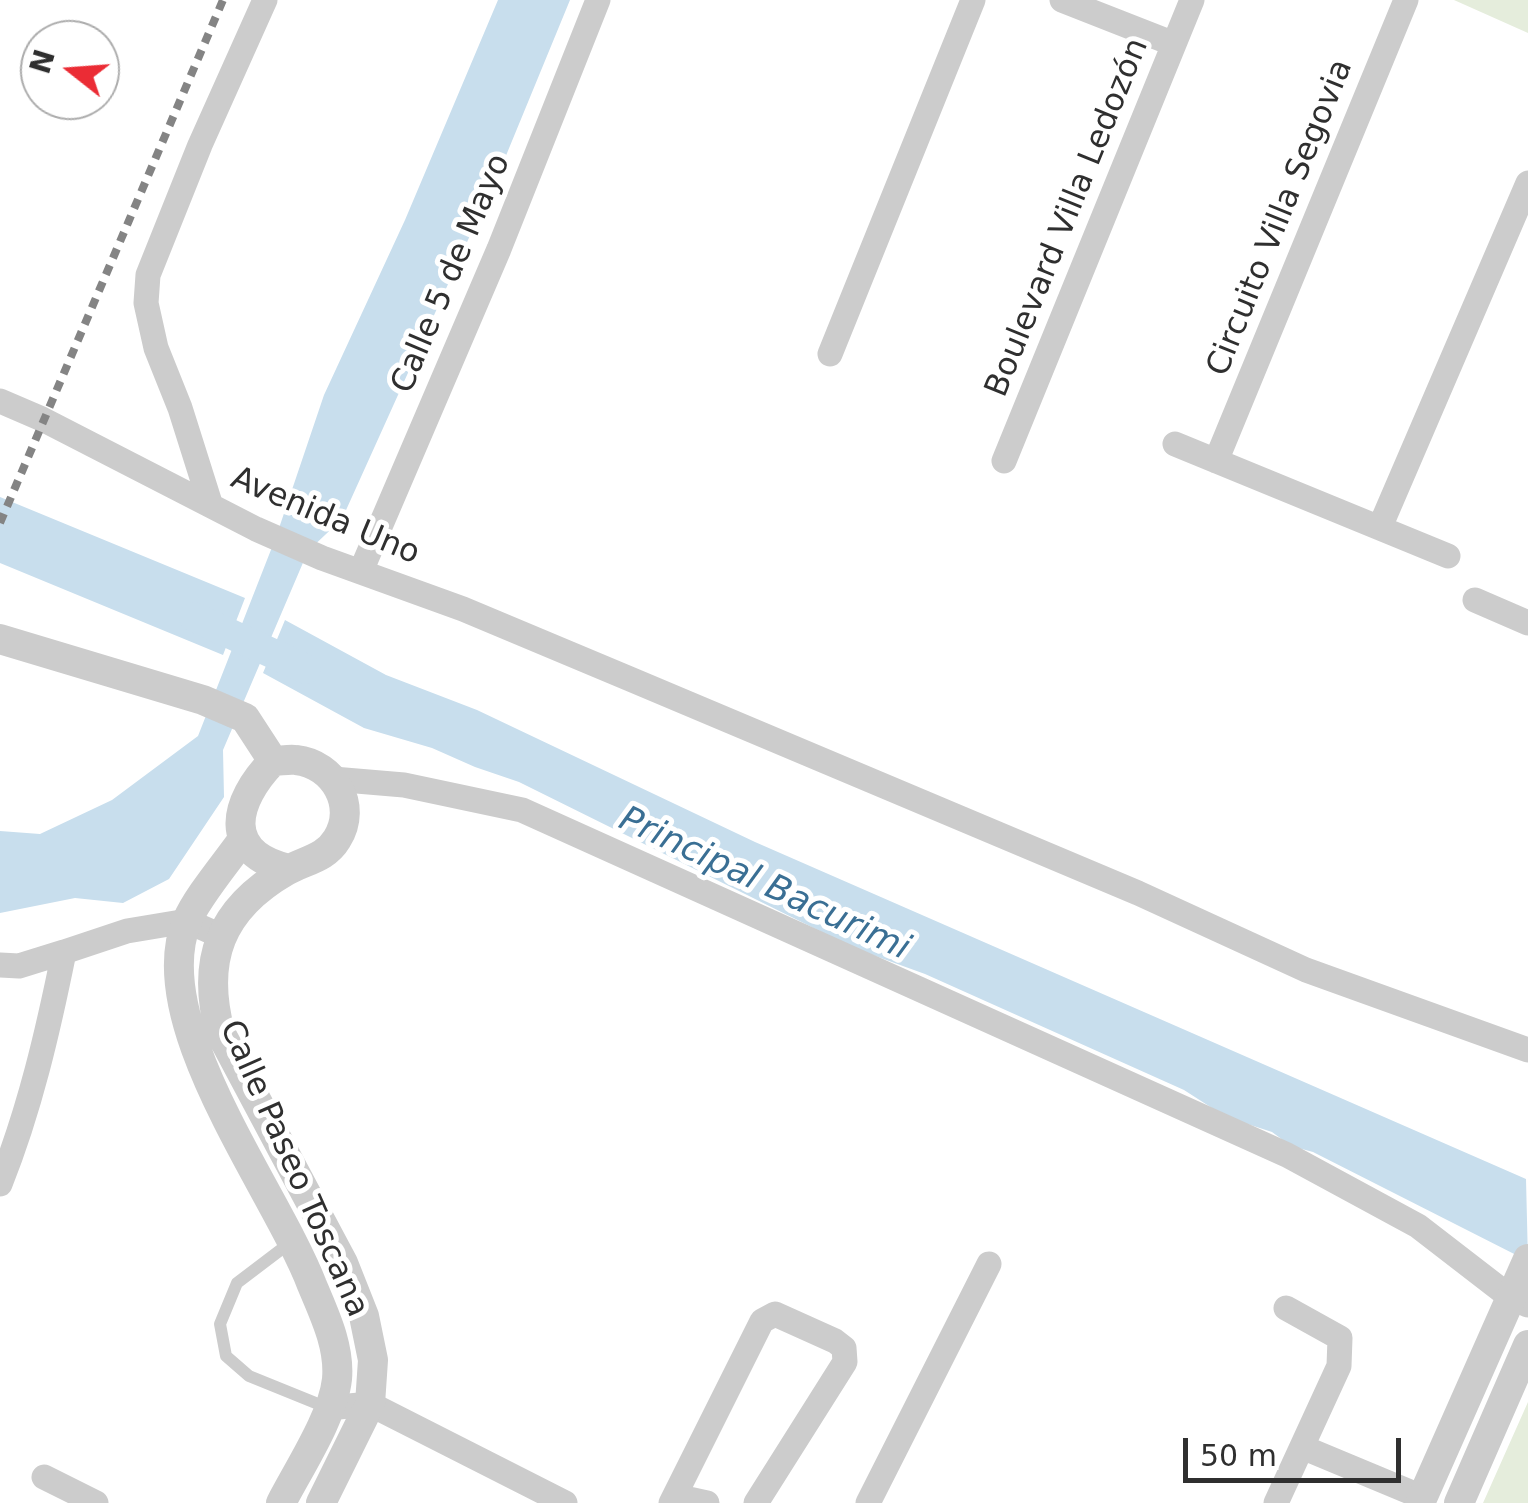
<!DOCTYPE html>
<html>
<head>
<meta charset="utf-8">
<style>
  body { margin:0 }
  #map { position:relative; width:1528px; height:1503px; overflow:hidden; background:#fff; font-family:"DejaVu Sans",sans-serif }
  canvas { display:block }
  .north { position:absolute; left:20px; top:20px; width:100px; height:100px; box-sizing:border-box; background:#fff; border:2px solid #acacac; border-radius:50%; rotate:287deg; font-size:28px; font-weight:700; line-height:40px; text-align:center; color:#2f2f2f }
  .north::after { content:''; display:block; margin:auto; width:35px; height:45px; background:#eb2c35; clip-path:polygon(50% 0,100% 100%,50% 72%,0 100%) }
  .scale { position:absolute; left:1183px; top:1438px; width:218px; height:45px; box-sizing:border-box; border:5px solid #2f2f2f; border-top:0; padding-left:12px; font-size:30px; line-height:35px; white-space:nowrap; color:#2f2f2f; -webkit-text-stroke:8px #fff; paint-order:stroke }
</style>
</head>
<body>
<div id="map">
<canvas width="1528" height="1503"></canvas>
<div class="north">N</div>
<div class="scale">50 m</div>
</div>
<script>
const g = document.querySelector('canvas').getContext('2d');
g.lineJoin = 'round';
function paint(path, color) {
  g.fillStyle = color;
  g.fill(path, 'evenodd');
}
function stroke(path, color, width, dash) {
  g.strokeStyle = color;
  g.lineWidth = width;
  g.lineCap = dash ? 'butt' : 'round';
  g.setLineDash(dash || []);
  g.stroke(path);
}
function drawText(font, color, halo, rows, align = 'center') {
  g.font = font + ' "DejaVu Sans",sans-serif';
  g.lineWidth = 10;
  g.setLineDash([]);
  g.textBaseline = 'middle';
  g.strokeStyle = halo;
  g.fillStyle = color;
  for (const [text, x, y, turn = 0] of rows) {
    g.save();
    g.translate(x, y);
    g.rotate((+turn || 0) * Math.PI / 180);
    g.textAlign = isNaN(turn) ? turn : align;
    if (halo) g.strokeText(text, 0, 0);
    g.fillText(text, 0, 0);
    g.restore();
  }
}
paint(new Path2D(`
  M1455,0h73v33l-74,-33z
  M1528,1402v101h-45z`), '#e5eddc');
paint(new Path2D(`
  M498,0h72l-65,158 -163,361 -34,32 -85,199 1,47 -55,82 -46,24 -48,-5 -75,15v-82l40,3 72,-34 86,-64 78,-199 48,-142 81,-175z
  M0,497l245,101 -22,57 -223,-92z
  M285,620l101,55 91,35 278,132 771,337 2,82 -215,-109 -22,-6 -19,-14 -46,-15 -42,-27 -259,-116 -69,-25 -337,-167 -44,-15 -43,-19 -68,-20 -101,-55z`), '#c8deed');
stroke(new Path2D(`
  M194,617l112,52`), '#c8deed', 30);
stroke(new Path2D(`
  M291,1242l-54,41 -17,41 6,32 23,20 79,32`), '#ccc', 12);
stroke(new Path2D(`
  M1062,0l112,44
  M830,354l143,-354
  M0,401l42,18 214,110 66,29 141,51 167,70 508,214 168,77 222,80
  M1175,444l273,112
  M1004,461l188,-461
  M1216,461l190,-461
  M210,503l-30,-95 -24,-60 -10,-45 2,-28 52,-130 65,-145
  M1380,527l148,-344
  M361,571l138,-322 99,-249
  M1475,600l53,23
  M333,779l71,6 118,25 765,345 131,71 92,71 18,8
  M0,965l19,1 45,-14
  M0,1184c30,-75 48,-153 64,-232l63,-21 60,-10 34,15
  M328,1408l42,-4 195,99
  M1302,1447l120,50
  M44,1477l52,26
  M675,1496l32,7
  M671,1503l91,-182 13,-7 60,27 9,7 1,14 -89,141
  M868,1503l121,-239
  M1276,1503l63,-137 1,-28 -54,-30`), '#ccc', 25);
stroke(new Path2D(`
  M0,639l203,61 42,18 28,43
  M243,839c-16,23 -46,58 -56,82 -42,101 88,268 125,364 12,29 28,61 25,94 -4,38 -38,89 -56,124
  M289,869c-68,-16 -56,-67 -16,-108 7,0 16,-2 23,-1 38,4 62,46 41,79 -12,20 -32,21 -51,32 -66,38 -85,89 -66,161l123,231 21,53 9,44 -3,44 -49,99
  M1420,1503l108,-244
  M1459,1503l69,-158`), '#ccc', 30);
stroke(new Path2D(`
  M0,523l223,-523`), '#848484', 8, [10, 8]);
drawText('32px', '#2f2f2f', '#fff', [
  ["Boulevard Villa Ledozón",1068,218,-68],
  ["Circuito Villa Segovia",1281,218,-68],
  ["Calle 5 de Mayo",452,274,-67],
  ["Avenida Uno",325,517,23],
  ["Calle Paseo Toscana",293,1169,66]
]);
drawText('italic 35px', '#3a6f94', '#fff', [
  ["Principal Bacurimi",764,885,25]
]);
</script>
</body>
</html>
